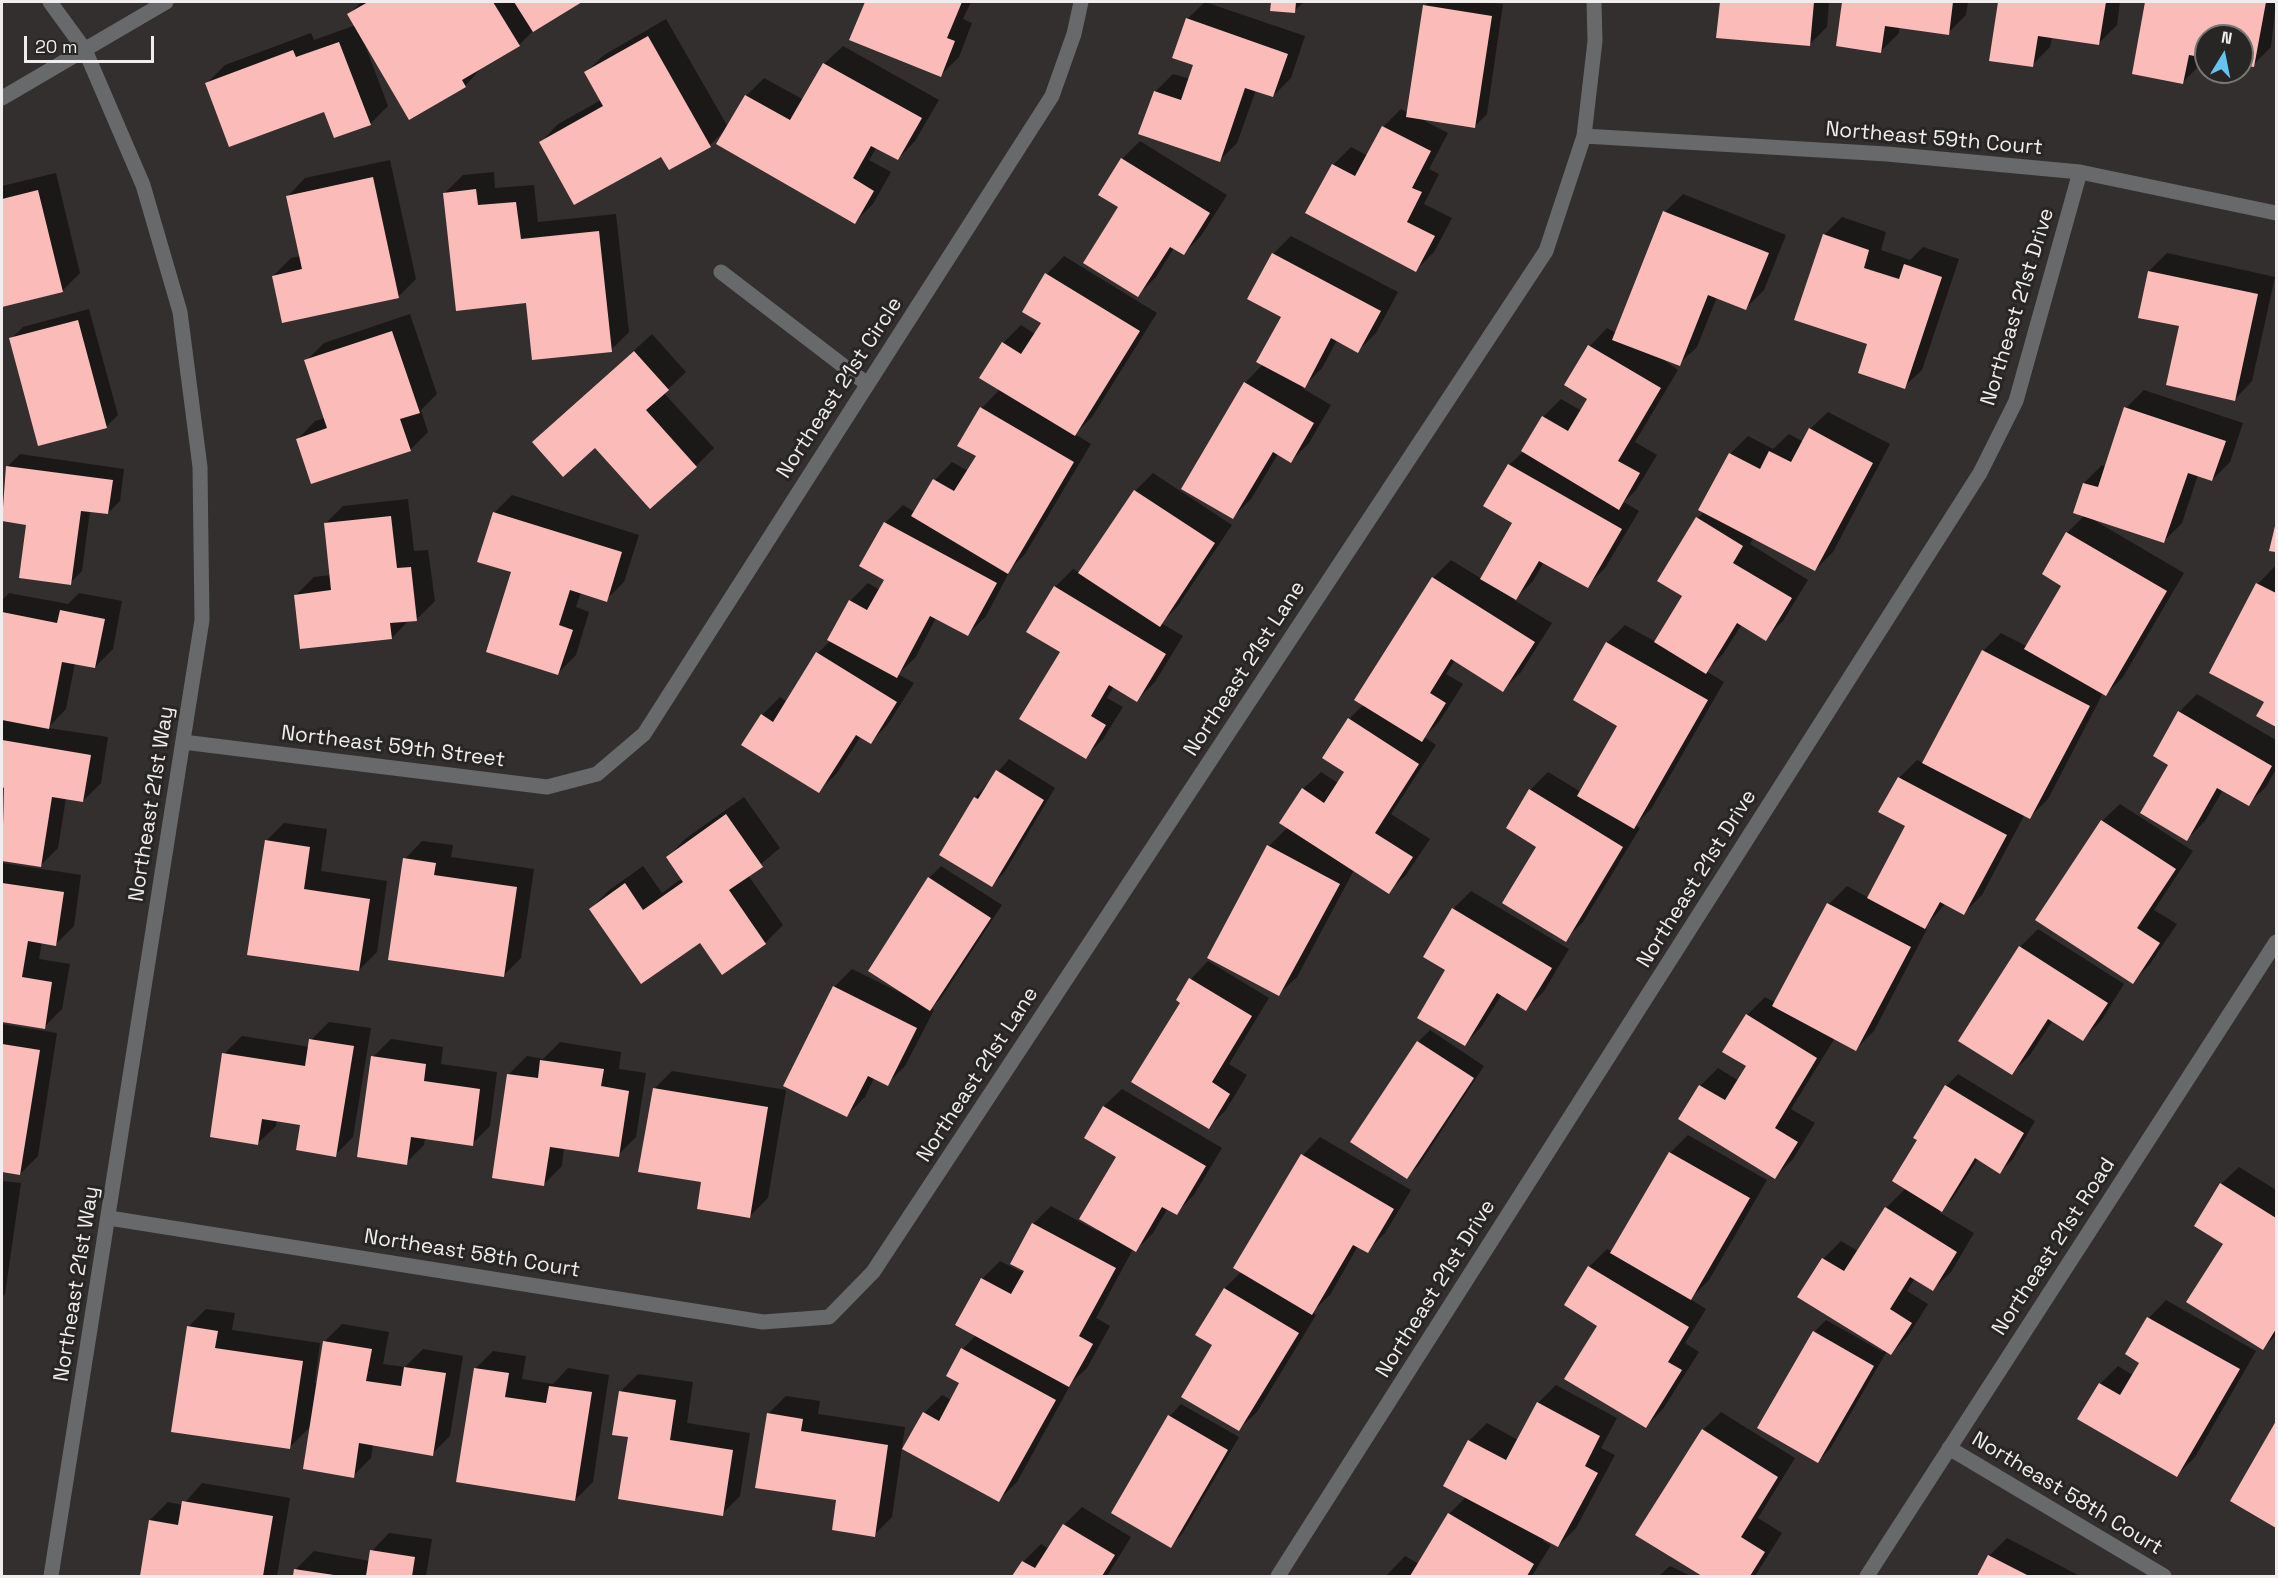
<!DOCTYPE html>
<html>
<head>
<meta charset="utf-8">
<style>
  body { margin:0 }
  #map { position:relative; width:2278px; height:1578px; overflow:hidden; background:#322f2e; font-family:"Space Grotesk",sans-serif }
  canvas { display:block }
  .frame { position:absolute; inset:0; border:3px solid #efeded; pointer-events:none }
  .north { position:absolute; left:2194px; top:24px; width:60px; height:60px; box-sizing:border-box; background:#282525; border:2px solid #787575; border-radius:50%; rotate:10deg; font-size:16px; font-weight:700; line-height:24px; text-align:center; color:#efeded }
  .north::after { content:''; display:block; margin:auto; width:21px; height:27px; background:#65c4ef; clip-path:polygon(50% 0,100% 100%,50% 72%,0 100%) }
  .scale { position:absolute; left:24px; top:36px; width:130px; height:27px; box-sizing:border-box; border:3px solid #efeded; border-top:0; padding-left:8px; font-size:18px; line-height:21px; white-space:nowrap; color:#efeded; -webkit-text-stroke:4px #282525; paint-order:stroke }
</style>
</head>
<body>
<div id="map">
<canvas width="2278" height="1578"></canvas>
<div class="frame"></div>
<div class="north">N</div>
<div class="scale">20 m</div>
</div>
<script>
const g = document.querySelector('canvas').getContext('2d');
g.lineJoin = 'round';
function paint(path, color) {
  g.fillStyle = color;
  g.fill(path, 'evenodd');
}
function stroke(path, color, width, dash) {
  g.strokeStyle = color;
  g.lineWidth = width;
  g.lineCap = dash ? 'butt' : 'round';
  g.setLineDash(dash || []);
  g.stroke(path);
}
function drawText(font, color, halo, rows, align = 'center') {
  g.font = font + ' "Space Grotesk",sans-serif';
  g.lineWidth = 6;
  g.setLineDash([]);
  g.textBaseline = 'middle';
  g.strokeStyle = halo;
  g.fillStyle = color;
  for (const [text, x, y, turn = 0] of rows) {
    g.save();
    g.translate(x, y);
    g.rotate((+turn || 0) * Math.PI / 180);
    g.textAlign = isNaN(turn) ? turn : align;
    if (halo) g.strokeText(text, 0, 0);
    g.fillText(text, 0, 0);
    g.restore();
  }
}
paint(new Path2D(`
  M361,2h218l-43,26 -17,17 -37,22 -17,19 -100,-41 23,61 -18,18 -45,-14 -118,-27 18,-18 86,-32 3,7 42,-15 -7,-11z
  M867,2h104l-8,17 9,4 -13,34 -18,18 -90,-36z
  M1205,2l100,34 -14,42 -18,18 -17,-6 -19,53 -18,18 -64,-69 18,-18 17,5 5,-15 -8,-45z
  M1273,2h31l-10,9 -22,-1z
  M1429,2h55l19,2 -16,110 -12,12 -56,-8 29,15 -19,36 10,5 -15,30 28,14 -18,34 -18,18 -83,-105 18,-18 17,9 15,-29 18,-18 7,4 16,-107z
  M1721,2h108l-2,25 -18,18 -91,-8z
  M1843,2h125l-2,13 -18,18 -49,-6v6l-18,18 -44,-6z
  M2000,2h120l-3,23 -18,18 -47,-6 -2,10 -18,18 -41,-6z
  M2147,2h129l-5,45 -18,18 -11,-2v-27h-36v21l-4,-1 -1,8 -18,18 -49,-9z
  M666,19l62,108 18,-31 18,-18 40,22 21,-37 18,-17 96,54 -24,41 -17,18 -21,-12 -8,13 22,12 -18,32 -18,18 -131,-91 -14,14 -41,23 -7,-13 -121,-13 17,-18 43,-24 -15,-28 18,-17z
  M1140,141l87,54 -26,41 -18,18 -9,-6 -18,29 -18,18 -18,-88 2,-48z
  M390,160l26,119 -18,18 -125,-21 18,-18 10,-2 -13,-60 17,-18z
  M494,172l1,16 39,-3 4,37 78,-8 13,118 -18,18 -84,-49 -82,-108 18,-18z
  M56,173l24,100 -18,18 -60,14v-119z
  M1683,194l103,41 -22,55 -18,18 -29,-11 -20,50 -18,17 -19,-7 18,13 -43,72 22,13 -21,35 -12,12 15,9 -34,57 -18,18 -43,-24 -11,19 -19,19 38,23 -31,49 -18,18 -48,-30 -9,14 17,10 -24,38 -15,15 12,8 -45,69 39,25 -24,36 -18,17 -34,-22 -57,107 -18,17 -10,-148 19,-19 15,-38 18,-17 17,11 8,-11 -22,-15 25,-38 15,-15 -8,-5 77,-121 18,-18 31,19 32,-57 -5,-57 14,-13 20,-35 18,-18 21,12 7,-13 1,-52 17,-18 9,5 49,-121z
  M1842,217l44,15 -5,18 29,10 13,-13 36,12 -37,111 -18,17 -35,-44 -45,-108z
  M1291,236l107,56 -22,41 -18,18 -21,-11 -15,28 -20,20 29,17 -22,38 -18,18 -13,-7 -27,45 -18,18 12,-134 18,-19 20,-48 -10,-62z
  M2167,253l108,24 -23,104 -17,18 -54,-74 -32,-54z
  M1064,256l93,57 -65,104 -17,17 16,10 -66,110 -13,13 -26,49 -18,18 -32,-16 -21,40 -17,16 16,9 -26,41 -17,18 -10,-6 -24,37 -18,18 -57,-76 18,-18 7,5 31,-49 13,-13 19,-39 18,-18 12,7 6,-10 -1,-57 18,-18 12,7 20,-32 17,-18 16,9 10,-15 -19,-11 23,-37 18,-19 -18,-12 21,-34 18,-18 14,9 8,-12 4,-48z
  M89,309l29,106 -12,12 -95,-88 12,-12z
  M410,314l27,80 -16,16 7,22 -18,18 -112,-11 17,-18 10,-3 -19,-57 18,-18z
  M652,334l34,38 -22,21 50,55 -18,18 -101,-20 -61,-4z
  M2144,390l99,33 -13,39 -18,18 -14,-5 -16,48 -18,18 -72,-22 92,54 -61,104 -17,17 -3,-1 -55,106 -18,18 -5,-3 -43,81 -18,18 -18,-10 -21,24 2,2 -53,102 -18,18 -21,-11 -44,71 24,14 -22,36 -18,18 -75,-91 18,-18 21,13 9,-15 -24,-15 23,-36 18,-18 11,6 53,-99 18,-18 22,12 38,-73 -27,-14 19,-33 18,-18 6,3 60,-112 18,-18 27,14 35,-62 4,-52 18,-18 -1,-32 18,-18 4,2 20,-59z
  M1828,412l62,32 -57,108 -18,18 -61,-33 -4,7 58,36 -25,41 -18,18 -23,-15 -19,30 -17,17 18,11 -73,127 -16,16 5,3 -57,94 -18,18 -27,-94 -8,-56 18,-18 33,20 39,-67 -13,-82 18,-18 31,17 28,-46 14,-78 7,-7 25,-57 18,-18 25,13 16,-15 15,8 6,-13z
  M20,454l104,15 -4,32 -12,12 -18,-2 -8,60 -12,12 -42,-60 -26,-3 6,-54z
  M1153,473l79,52 -55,82 -16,16 22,13 -28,46 -18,18 -23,-14 -7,12 16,9 -20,32 -18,18 -23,-105 -7,-65 18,-18 7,4 55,-82z
  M512,495l127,40 -15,47 -18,18 -25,-8 -5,15 13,5 -13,43 -18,18 -45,-102 -19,-58z
  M408,499l6,52 14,-1 7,51 -18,18 -8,1 -17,18 -96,-43 18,-18 17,-2 -6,-51 18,-18z
  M2275,566h1v159l-17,-9 7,-15 -55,-29 47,-88z
  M9,593l59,11 11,-11 43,8 -9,48 -18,18 -20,-4 -9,46 -18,19 60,9 -7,46 -18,18 -17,-3 -8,50 -18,18 -38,-7v-44l4,-29h-4v-186z
  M2197,694l79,46v29l-10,18 -18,17 -25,-14 -18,31 -18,18 -17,-74 9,-53z
  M1009,759l46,29 -51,85 -12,12 -17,-87z
  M744,797l36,51 -32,27 35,50 -18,18 -65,-2 -109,-32 17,-18 35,-25 19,27 20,-15 -14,-21 17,-18z
  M2120,804l73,47 -39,59 23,14 -27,40 -17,18 -31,-161z
  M284,823l43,6 -6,42 66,10 -10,71 -18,18 -93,-129z
  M422,841l31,4 -2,12 83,12 -13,89 -18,18 -98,-117z
  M2,863l79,12 -7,51 -18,18 -14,-2 -3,17 31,5 -8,45 -18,18 -42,-7z
  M941,866l61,39 -61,93 -10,10 3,2 -29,56 -18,18 -13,-6 -9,19 -18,18 -13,-128 18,-18 53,26 24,-117z
  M1471,891l98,58 -25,42 -18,18 -24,-15 -20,32 -17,18 -18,-74 6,-61z
  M2038,929l86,55 -23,37 -18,18 -30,-19 -23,35 -18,18 8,-126z
  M1208,961l61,37 -40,66 18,11 -21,35 -17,17 -27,-125 9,-23z
  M329,1022l42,6 -18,109 -18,18 -33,-32 -25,-4 -1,7 -18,17 -34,-89 18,-18 68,11 1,-7z
  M2,1024l55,9 -19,123 -18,18 -18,-3z
  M1430,1030l54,36 -65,99 -12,12 11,-135z
  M391,1039l52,8 -2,17 56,8 -7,54 -18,18 -47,-7 -1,8 -18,18 -33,-106z
  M560,1042l61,10 -2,17 27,4 -10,64 -18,18 -54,-8 -2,19 -18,18 -35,-110 18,-18 16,3z
  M672,1071l114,19 -18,108 -18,18 -47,-35 -49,-92z
  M1958,1074l77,47 -23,39 -12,12 -22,-13 -25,39 -14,14 35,21 -23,39 -18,17 -18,-11 -8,13 21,13 -20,32 -18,18 -3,-3 -57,98 -12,12 -59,-33 55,-96 12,-12 57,32 1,-2 -61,-91 18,-18 17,10 28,-43 20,-20 13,-48 27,-54z
  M1122,1089l100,59 -28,47 -18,18 -8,-5 -15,25 -17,17 -3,-1 -37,69 14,8 -23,42 -15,14 -55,100 -18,18 -75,-87 18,-18 9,5 10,-17 2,-34 13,-14 -19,-11 25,-45 18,-18 24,12 9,-49 18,-18 46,25 21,-75 -32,-19 18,-31z
  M1688,1135l79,45 -58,100 -19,19 16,10 -21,34 14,9 -36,57 -17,18 -47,-102 -33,-20 23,-38 18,-18 6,3 57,-99z
  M1320,1137l91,53 -26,43 -18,18 -9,-5 -28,49 -18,17 4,3 -59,97 -18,17 -25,-84 -17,-10 28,-47 17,-17 -7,-4 68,-112z
  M2239,1167l37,23v145l-13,13 -38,-105 -4,-59z
  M2,1181l19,2 -16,111 -3,3z
  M2166,1300l90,51 -61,106 -18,18 -77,-91 18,-18 15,9 8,-13 -14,-8 22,-36z
  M206,1309l29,4 -3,17 88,13 -5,40h2l7,-41 18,-18 47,8 -6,32 22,3 18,-18 40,7 -13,80 -18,18 -59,-10 -2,14 -18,18 -42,-50 -21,21 -102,-120z
  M493,1351l33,5 -4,23 31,5 15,-16 41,7 -16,107 -18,18 -100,-131z
  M638,1374l55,8 -6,41 63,10 -10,63 -18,18 -92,-78 -10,-44z
  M1556,1385l61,33 -16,30 14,7 -39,73 -18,18 -13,-7 -2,2 8,4 -19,31h-146l19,-20 14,8 30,-50 17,-17 3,-56 18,-18 31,17 20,-37z
  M786,1396l34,5 -2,13 87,13 -13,90 -18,18 -36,-36 -70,-85z
  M1181,1404l58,33 -57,97 -12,12v-130z
  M1721,1412l74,46 -37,60 24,15 -27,43h-50l-68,-42 66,-104z
  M2276,1424v102l-44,-26z
  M202,1483l88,15 -13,78h-136l9,-56 18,-18 15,3z
  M1082,1507l49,30 -24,39h-93l9,-14 18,-18 8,5 15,-24z
  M389,1533l43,6 -6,37h-132l2,-7 18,-18 56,10 2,-10z
  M2007,1538l73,38h-102l11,-20z
  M1670,1566l21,10h-32z`), '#0007');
paint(new Path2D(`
  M368,2h125l27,44 -58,34 4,7 -57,33 -62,-106z
  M514,2h68l-49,30z
  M865,2h97l-15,36 8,3 -14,36 -92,-37z
  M1271,2h25l-1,11 -25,-2z
  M1720,2h94l-4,44 -94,-8z
  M1842,2h111l-4,33 -64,-9 -4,27 -45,-7z
  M1998,2h108l-7,43 -61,-9 -5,31 -44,-6z
  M2145,2h121l-12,65 -12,-2v-29h-36v22l-17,-3 -6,29 -51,-10z
  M1423,5l69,11 -17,112 -69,-11z
  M1186,18l102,36 -15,43 -28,-9 -25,74 -82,-28 16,-43 27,9 12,-35 -21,-7z
  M648,36l63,111 -42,23 -8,-13 -87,48 -35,-63 64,-36 -19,-34z
  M339,42l32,83 -37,13 -10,-26 -95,35 -24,-64 88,-33 3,7z
  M823,63l99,55 -24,42 -27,-14 -18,32 21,13 -19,33 -139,-80 29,-49 45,25z
  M1382,126l49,25 -19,37 10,4 -15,30 28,14 -19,36 -111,-59 27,-49 23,12z
  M1121,158l89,55 -26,42 -14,-8 -32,50 -55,-34 35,-56 -20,-12z
  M373,177l26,121 -117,25 -10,-47 30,-7 -16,-73z
  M476,189l2,16 38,-3 5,37 78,-8 13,121 -80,8 -6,-57 -70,8 -13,-118z
  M38,190l25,102 -61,15v-108z
  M1663,211l106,42 -23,57 -38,-15 -28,71 -68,-26z
  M1823,234l46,16 -5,18 35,11 5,-15 38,13 -37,112 -47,-16 9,-29 -73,-24z
  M1272,253l109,58 -23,42 -27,-15 -26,50 -49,-26 25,-45 -34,-18z
  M2148,271l110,23 -23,107 -69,-16 13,-59 -41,-8z
  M1045,273l95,58 -65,105 -96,-58 23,-36 19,12 20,-31 -19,-11z
  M78,320l29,108 -69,18 -29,-108z
  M392,331l28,82 -20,6 11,32 -100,33 -15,-45 31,-11 -23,-68z
  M1588,345l73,43 -43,73 22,12 -21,37 -98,-59 21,-35 26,15 19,-32 -23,-14z
  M634,351l35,39 -23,20 51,57 -47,42 -55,-61 -32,29 -31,-35z
  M1244,382l70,41 -23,40 -18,-11 -40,67 -52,-30z
  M980,407l94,55 -66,112 -97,-58 22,-37 21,12 22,-35 -19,-10z
  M2124,407l102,34 -14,40 -24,-8 -24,70 -91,-30 10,-30 15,4z
  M1809,428l64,35 -58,108 -117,-61 31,-57 31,16 9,-18 22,11z
  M1508,464l114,65 -34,59 -49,-27 -23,39 -36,-21 32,-56 -29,-17z
  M6,466l107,14 -5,34 -27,-3 -10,74 -52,-7 7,-53 -24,-4z
  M1134,490l81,53 -55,84 -82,-54z
  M493,512l129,40 -15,50 -37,-12 -11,35 14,5 -15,45 -72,-23 25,-80 -34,-10z
  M391,516l6,52 14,-1 6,54 -27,2 2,16 -92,10 -6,-54 37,-5 -7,-67z
  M1696,517l47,29 -10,17 59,35 -26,43 -29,-18 -31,51 -52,-32 28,-46 -25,-15z
  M884,522l113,61 -29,53 -38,-20 -33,62 -70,-38 22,-40 18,10 17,-30 -25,-14z
  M2276,522v30l-7,-1z
  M2066,532l101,59 -61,105 -82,-47 37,-63 -19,-12z
  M1432,577l103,65 -32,50 -52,-33 -21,34 16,10 -24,39 -68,-42z
  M2256,583l20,10v134l-20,-11 8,-14 -55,-29z
  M1054,586l112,68 -29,48 -28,-17 -18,31 15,9 -20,34 -67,-40 41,-67 -34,-20z
  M60,610l45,9 -10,49 -33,-6 -13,67 -47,-9v-108l55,11z
  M1606,642l102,58 -74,129 -57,-33 40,-70 -44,-26z
  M1982,650l108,56 -60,113 -108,-56z
  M816,652l81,50 -26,42 -15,-9 -37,58 -78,-48 20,-31 12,8z
  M2178,711l94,55 -23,40 -32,-18 -30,53 -47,-28 28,-48 -15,-9z
  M1348,718l71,46 -44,69 38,24 -24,37 -110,-71 23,-35 22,15 20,-31 -22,-14z
  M2,740l89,15 -8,47 -31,-5 -11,70 -39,-6 2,-73 -2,-1z
  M996,770l48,30 -52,87 -53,-32 35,-58 4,2z
  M1898,777l109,58 -43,80 -24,-13 -15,27 -58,-31 38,-72 -27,-14z
  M1529,789l94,58 -57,95 -64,-39 34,-56 -30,-19z
  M726,814l37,53 -34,23 37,54 -44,31 -22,-32 -59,41 -52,-75 36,-26 18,27 40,-28 -17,-25z
  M2101,820l75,49 -39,59 23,15 -27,41 -98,-64z
  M265,840l45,7 -6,42 66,10 -11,72 -112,-16z
  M1267,845l73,39 -61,112 -72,-38z
  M403,858l33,5 -2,12 83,12 -13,90 -116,-17z
  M928,877l63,41 -61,93 -62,-40z
  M2,883l62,9 -8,54 -28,-5 -6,36 30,5 -7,47 -43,-7z
  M1827,903l84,44 -55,104 -84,-45z
  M1452,908l100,60 -26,43 -29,-18 -32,53 -48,-28 28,-48 -22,-13z
  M2019,946l89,57 -25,38 -35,-22 -36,56 -54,-34z
  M1189,978l63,38 -40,66 18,12 -21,35 -78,-47 49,-79 -4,-3z
  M833,986l84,42 -29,58 -20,-10 -21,41 -64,-31z
  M1746,1014l71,44 -42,70 23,14 -23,37 -97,-60 21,-34 26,15 21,-34 -24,-14z
  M309,1039l45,7 -18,111 -40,-7 4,-25 -38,-6 -4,26 -48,-8 12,-84 83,13z
  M1417,1041l57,37 -67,101 -57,-37z
  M2,1044l38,6 -20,125 -18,-3z
  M371,1056l55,8 -2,17 56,8 -7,57 -62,-9 -4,28 -50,-8z
  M540,1060l64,9 -3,17 28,5 -10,66 -69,-10 -6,39 -52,-8 15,-104 31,4z
  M1945,1085l79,48 -24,41 -25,-16 -33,54 -50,-31 25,-41 -4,-2z
  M653,1088l115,19 -18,111 -53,-9 4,-27 -63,-10z
  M1103,1106l103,60 -29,49 -15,-8 -26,45 -57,-33 37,-62 -32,-19z
  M1669,1152l81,46 -59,102 -81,-47z
  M1301,1154l93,55 -26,44 -15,-8 -41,70 -79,-47z
  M2220,1183l56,35v111l-13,21 -77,-48 37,-58 -29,-18z
  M1885,1207l72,45 -24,39 -23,-14 -20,32 22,14 -21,32 -94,-58 25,-39 22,13z
  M1032,1223l84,45 -37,68 14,8 -24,43 -114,-62 26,-47 30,16 13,-23 -14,-7z
  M1588,1266l101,61 -21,35 14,8 -36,58 -82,-49 33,-53 -33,-21z
  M1224,1288l75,45 -60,98 -58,-34 31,-52 -17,-10z
  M2147,1317l93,52 -63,108 -100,-58 22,-36 21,12 19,-32 -14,-9z
  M187,1326l31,5 -3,17 88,13 -13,88 -119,-17z
  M1813,1331l61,35 -56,97 -61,-35z
  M323,1341l49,8 -6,32 35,5 3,-19 42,6 -13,83 -74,-13 -5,35 -51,-9z
  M961,1348l95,52 -57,102 -97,-53 21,-37 16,9 20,-38 -13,-7z
  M474,1368l35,5 -4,24 41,6 3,-17 43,6 -17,109 -119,-19z
  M619,1391l57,9 -6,40 63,10 -10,66 -105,-17 10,-62 -16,-2z
  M1537,1402l63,34 -15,30 13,7 -40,74 -115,-61 25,-46 38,20z
  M767,1413l36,6 -2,12 87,14 -13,92 -43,-7 4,-30 -81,-12z
  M1168,1415l60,35 -57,98 -60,-35z
  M2276,1421v107l-46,-27z
  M1702,1429l76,48 -37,60 24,15 -15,24h-48l-67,-41z
  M182,1501l91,15 -10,60h-123l9,-56 29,5z
  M1448,1513l86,51 -7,12h-117z
  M1063,1524l52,31 -13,21h-90l10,-15 13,7z
  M370,1550l45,7 -3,19h-46z
  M1988,1555l41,21h-52z
  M294,1569l40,6v1h-41z`), '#fbbbb9');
stroke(new Path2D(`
  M50,2l35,48 58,135 37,127 20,155 2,153 -151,956
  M2,98l164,-96
  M1584,136l303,18 193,18 196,41
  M721,272l146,112
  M183,742l364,45 50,-13 47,-40 408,-638 22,-62 7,-32
  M109,1218l654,104 66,-5 44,-45 673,-1021 38,-115 11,-95 -1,-39
  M1949,1448l215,128
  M1278,1576l702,-1103 36,-72 64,-229
  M1867,1576l409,-634`), '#68696a', 15);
drawText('21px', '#efeded', '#282525', [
  ["Northeast 59th Court",1934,139,5],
  ["Northeast 21st Drive",2018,307,-73],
  ["Northeast 21st Circle",840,388,-57],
  ["Northeast 21st Lane",1245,669,-57],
  ["Northeast 59th Street",393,747,7],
  ["Northeast 21st Way",152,804,-81],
  ["Northeast 21st Drive",1697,879,-58],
  ["Northeast 21st Lane",978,1075,-57],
  ["Northeast 21st Road",2054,1247,-57],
  ["Northeast 58th Court",472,1254,9],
  ["Northeast 21st Way",77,1284,-81],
  ["Northeast 21st Drive",1436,1289,-58],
  ["Northeast 58th Court",2067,1494,31]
]);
</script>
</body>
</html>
